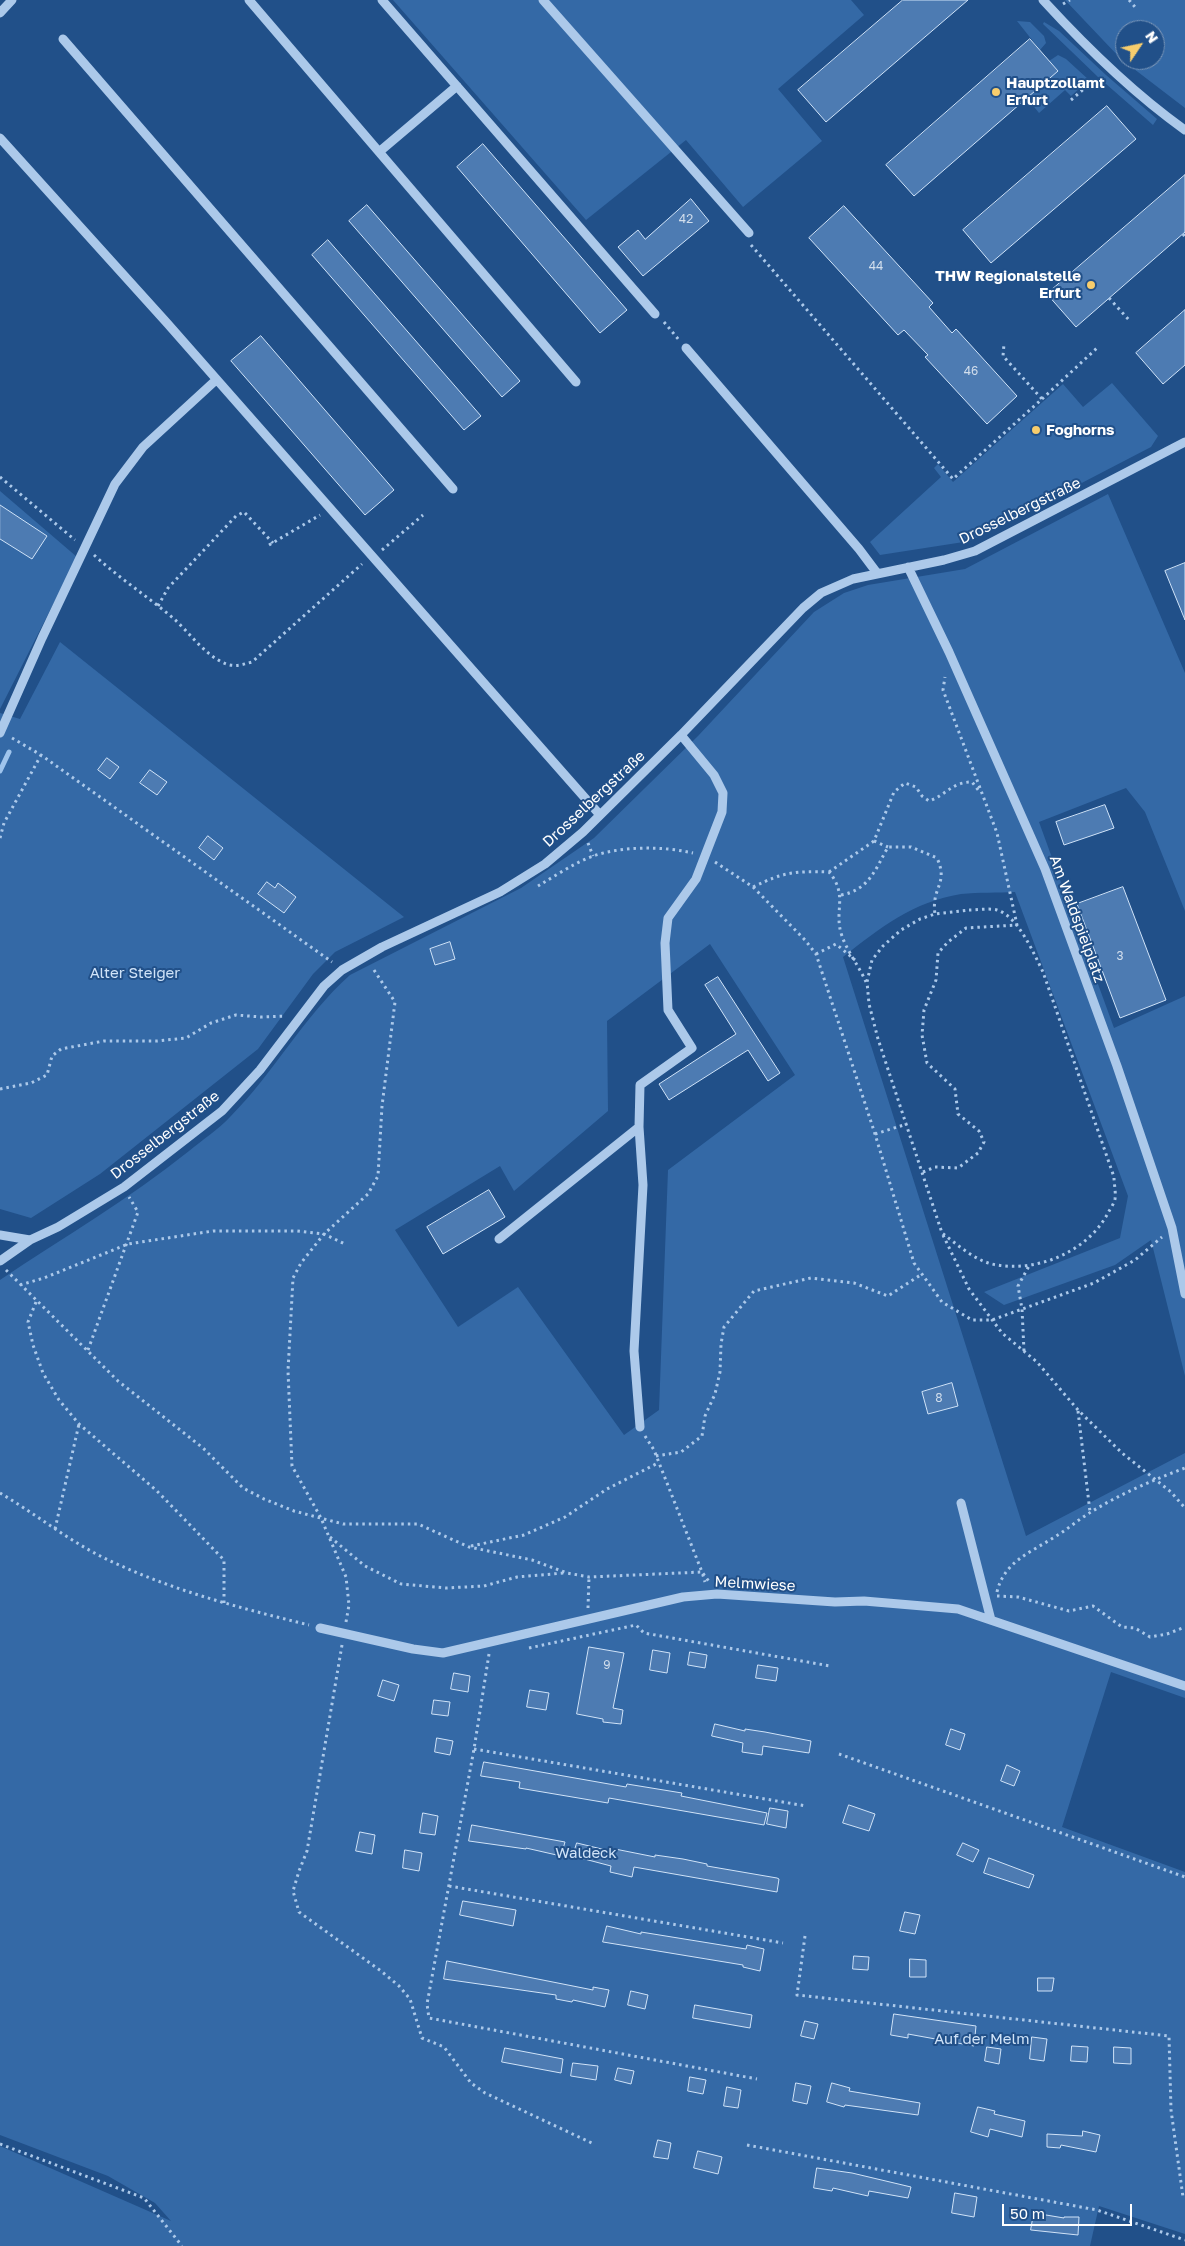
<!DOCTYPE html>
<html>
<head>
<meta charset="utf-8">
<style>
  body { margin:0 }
  #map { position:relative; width:1185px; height:2246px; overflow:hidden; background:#215089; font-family:"Golos Text",sans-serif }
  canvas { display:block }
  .north { position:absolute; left:1115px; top:20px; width:50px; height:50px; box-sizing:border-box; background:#215089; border:1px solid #7a96b8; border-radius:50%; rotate:56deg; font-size:14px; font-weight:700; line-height:20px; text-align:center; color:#fff }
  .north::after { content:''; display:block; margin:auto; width:18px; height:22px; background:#f7cd6d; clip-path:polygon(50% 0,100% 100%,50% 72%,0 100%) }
  .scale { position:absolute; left:1002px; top:2204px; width:130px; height:22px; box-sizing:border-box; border:2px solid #fff; border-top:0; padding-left:6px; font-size:15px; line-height:18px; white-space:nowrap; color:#fff; -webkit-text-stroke:4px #215089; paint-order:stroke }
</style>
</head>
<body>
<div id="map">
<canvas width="1185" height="2246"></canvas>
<div class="north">N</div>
<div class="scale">50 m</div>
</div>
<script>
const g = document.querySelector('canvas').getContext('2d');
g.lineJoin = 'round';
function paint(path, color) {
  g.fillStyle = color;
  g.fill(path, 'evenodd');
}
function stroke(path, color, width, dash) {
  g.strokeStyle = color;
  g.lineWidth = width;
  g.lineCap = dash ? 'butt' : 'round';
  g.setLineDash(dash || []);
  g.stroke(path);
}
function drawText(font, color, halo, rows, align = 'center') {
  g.font = font + ' "Golos Text",sans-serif';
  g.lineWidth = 4;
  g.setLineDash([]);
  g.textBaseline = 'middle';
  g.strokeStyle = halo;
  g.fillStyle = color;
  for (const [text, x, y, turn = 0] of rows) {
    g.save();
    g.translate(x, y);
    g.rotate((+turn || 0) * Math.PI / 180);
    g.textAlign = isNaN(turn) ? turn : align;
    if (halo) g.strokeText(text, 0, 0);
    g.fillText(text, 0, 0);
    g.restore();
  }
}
paint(new Path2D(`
  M393,0h458l13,15 -86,74 44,52 -79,66 -57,-67 -100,80z
  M1065,0h120v108l-64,-49zM1125,30h30v30h-30z
  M1017,21l13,1 14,14 2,7 -6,7z
  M1044,22l15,9 47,44 51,44 -4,6 -55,-48 -55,-53z
  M1058,55l8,4 23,21 -18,16 -6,-6 -26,23 -12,-15 31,-27 -9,-10z
  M1112,383l46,53 -7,11 -181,94 -90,14 -10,-13 71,-65 -7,-9 4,-4 15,18 110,-98 20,23z
  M0,491l77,66 -77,152z
  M1108,494l77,179v238l-40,-99 -19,-24 -87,34 75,206 71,-32v380l-34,-136 -36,25 -111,40 -20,-13 136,-54 8,-42 -113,-304c-17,1 -36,0 -54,2 -48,8 -80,33 -118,63l183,579 159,-83v245l-74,-26 -49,155 123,45v362l-86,-28 -9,40h-1090v-100l171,75 -16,-18 -47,-27 -108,-41v-855c64,-43 128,-80 189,-129 13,-11 29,-21 41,-34 44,-44 73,-100 120,-142l171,-87 73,-50 104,-102 116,-124 30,-19 24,-8 97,-16zM710,944l85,131 -127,95 -9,240 -35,25 -106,-148 -60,40 -63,-97 105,-64 14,25 94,-80 -1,-90z
  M60,642l344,275 -69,35 -22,22 -55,75 -158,125 -69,44 -31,-9v-496l20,6z`), '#3469a6');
stroke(new Path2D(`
  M0,771l9,-19`), '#9fc4ec', 5);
const building = new Path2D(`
  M903,0h65l-142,122 -28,-32z
  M1030,39l28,32 -144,125 -28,-31z
  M1107,106l29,33 -145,124 -28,-33z
  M483,144l144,166 -27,23 -143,-166z
  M1185,175v57l-109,95 -29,-33z
  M691,199l18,22 -66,55 -25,-29 20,-17 7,9z
  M367,205l153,176 -18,16 -153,-176z
  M844,206l89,97 -4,4 23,26 4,-4 61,67 -30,28 -62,-67 3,-2 -24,-25 -6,5 -89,-97z
  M328,240l153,176 -17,14 -152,-175z
  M1185,310v55l-22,19 -27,-31z
  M261,336l133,154 -29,25 -134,-154z
  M0,505l47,31 -15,23 -32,-20z
  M1185,563v57l-20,-49z
  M107,758l12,9 -9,12 -12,-9z
  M150,770l17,12 -10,13 -17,-12z
  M1105,805l9,23 -50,17 -8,-23z
  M208,836l15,12 -9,12 -15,-12z
  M267,882l8,6 3,-5 18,14 -12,16 -26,-19z
  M1123,887l43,113 -46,18 -43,-114z
  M450,942l5,17 -20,6 -5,-16z
  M718,977l62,96 -12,8 -20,-31 -79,50 -10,-16 77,-50 -31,-49z
  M489,1190l16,27 -62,37 -16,-27z
  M952,1383l6,23 -30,8 -6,-22z
  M589,1647l35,6 -11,55 10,2 -2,14 -18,-2v-3l-26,-5z
  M653,1650l17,3 -3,20 -17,-3z
  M690,1652l17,3 -2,13 -17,-3z
  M758,1665l20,3 -2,13 -20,-3z
  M454,1673l16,3 -2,16 -17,-3z
  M383,1680l16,5 -5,16 -16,-5z
  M530,1690l19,3 -3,17 -19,-3z
  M434,1700l16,2 -2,14 -16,-2z
  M715,1724l30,7v-2l20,3 46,9 -2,12 -46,-7 -1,9 -20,-3 1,-9 -31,-7z
  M951,1729l14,5 -5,16 -14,-5z
  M437,1738l16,3 -3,14 -15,-3z
  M484,1762l142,25 1,-3 55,9 -1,3 86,17 -3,12 -155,-27 -1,5 -89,-15 1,-6 -39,-6z
  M1007,1765l13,6 -6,15 -13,-5z
  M849,1805l26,9 -6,17 -26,-8z
  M770,1808l18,3 -2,17 -19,-4z
  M423,1813l15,3 -3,19 -15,-2z
  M472,1825l93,17 -4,14 -35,-8v1l-57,-8z
  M360,1832l15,3 -3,19 -16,-3z
  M577,1843l37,9 1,-3 40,8v-2l28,4 24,5v2l70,12 2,1 -2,13 -143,-25 -2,10 -22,-5 1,-6 -38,-10z
  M963,1843l16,7 -6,12 -16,-7z
  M405,1850l17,3 -3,18 -16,-3z
  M989,1858l45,17 -5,13 -45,-15z
  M463,1901l53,9 -3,16 -53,-11z
  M905,1912l15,3 -5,19 -15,-3z
  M607,1926l34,8v-2l105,17 1,-4 17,4 -4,22 -17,-4v-2l-140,-23z
  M854,1956l15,1 -1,13 -15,-1z
  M910,1959l16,1v17h-16z
  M447,1961l146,29v-3l16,3 -4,17 -32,-7 -1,2 -16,-3v-4l-112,-16z
  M1038,1978h16l-2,13h-14z
  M631,1991l17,4 -3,14 -17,-4z
  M695,2005l57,10 -2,13 -57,-10z
  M894,2014l82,12 -2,20 -66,-12v4l-17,-3z
  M805,2021l13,3 -4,15 -13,-3z
  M1032,2037l15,2 -3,22 -14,-2z
  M1072,2046l16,1 -1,15 -16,-1z
  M987,2047l14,2 -2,15 -14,-3z
  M1114,2047l17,1v16l-17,-1z
  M505,2048l58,11 -2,14 -59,-11z
  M573,2063l25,3 -2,14 -25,-4z
  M618,2068l16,3 -3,13 -16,-4z
  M690,2077l16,3 -3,14 -15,-3z
  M796,2083l15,3 -4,18 -14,-3z
  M832,2083l18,5 -1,3 71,12 -2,12 -73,-10 -1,2 -17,-5z
  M727,2087l14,3 -3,18 -14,-2z
  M978,2107l17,4 -1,3 31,7 -3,16 -32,-8 -2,8 -17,-5z
  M1083,2131l17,4 -4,17 -35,-7 -1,3 -13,-1v-13l35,2z
  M658,2140l13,3 -3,16 -14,-2z
  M698,2151l24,6 -4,17 -24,-6z
  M817,2168l35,5 59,14 -3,11 -39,-7 -1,5 -35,-8 -1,3 -18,-3z
  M955,2193l22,4 -3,20 -22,-4z
  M1034,2213l30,5v-1h15l-1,18 -47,-5z`);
paint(building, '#4d7bb2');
stroke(building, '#d0e3f8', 1);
stroke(new Path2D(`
  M1129,0l6,7
  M1063,4l7,-4
  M1071,100l22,-19
  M1183,234l2,3
  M751,245l202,234 89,-80 -39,-43 1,-12
  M1109,298l20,22
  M664,322l15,18
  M1042,399l55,-51
  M0,477l75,63
  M269,545l51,-30
  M382,550l41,-35
  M94,555c25,23 53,41 79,63 16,14 30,35 49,44 11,6 19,3 30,0l110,-98
  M158,606l10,-18 68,-72 8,-4 29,31
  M12,738l29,17 291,207
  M0,838l4,-15 37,-68
  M874,841l14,6
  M588,843l5,13
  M715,862l38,25 52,53 11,14 59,180 39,129 28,39 30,18h20l102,-37 41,-23 27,-23
  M829,872l45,-31 20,-49 11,-9 11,4 6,9 7,5c17,-6 23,-19 43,-19l7,9
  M538,886c17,-10 36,-23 55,-30 30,-10 69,-10 100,-3
  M753,887c31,-15 41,-16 76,-15 20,24 4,39 13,64 4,13 18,32 24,46
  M841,895c28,-5 34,-25 47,-48h23l26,11c12,26 -6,29 -2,56
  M969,910c8,0 20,-2 28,0 21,6 37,44 46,62l71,205c0,7 2,15 1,22 -1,5 -5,10 -7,14 -20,38 -69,59 -111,52 -21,-3 -39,-20 -55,-32l-64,-194 -9,-35 -2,-22 5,-22 11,-14 18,-16 19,-11 15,-5z
  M816,954l20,-10 19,16
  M0,1089l31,-6 16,-8 5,-19 9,-7 43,-8h53l29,-3 25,-15 25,-8 25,2 25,-1
  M875,1134l32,-10
  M923,1172l12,-5 23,1 20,-15 6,-11 -5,-11 -21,-17 -3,-25 -28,-26 -5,-28 2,-25 12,-30 2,-27 10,-11 18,-14 51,-3 -20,-92 -54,-143 2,-13
  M943,1235l26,54 33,44 35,29 41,48 44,43 49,39 14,16
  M6,1270l112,111 85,67 40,40 21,11 30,12 49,13h75l51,23 63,13 35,13 22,4 113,-5 3,10
  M20,1285l24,-7 84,-34 85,-13h84l27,3 21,10
  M36,1302l-8,20 5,23 10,28 16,27 20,24 78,67 67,69v44
  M88,1350l50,-138 -9,-15
  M1024,1351l-2,-42 -4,-23 11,-20
  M1078,1411l12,101
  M645,1436l9,14 48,122 8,11
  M656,1456l25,-4 21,-16 3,-20 10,-22 5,-22 1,-28 3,-17 30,-36 57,-13 43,5 34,13 34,-22
  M0,1493c39,23 75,53 117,71 61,28 127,45 192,61
  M55,1529l24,-105
  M330,1537l35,29 36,18 45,4 38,-2 33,-9 47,-4
  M471,1546l53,-11 41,-18 42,-28 51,-26
  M997,1592c7,-31 35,-40 59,-56 12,-7 23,-17 35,-24 29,-18 62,-32 94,-44
  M997,1596l21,1 51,14 24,-5 29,21 13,1 15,9 17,-3 18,-7
  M588,1608l1,-31
  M346,1622l3,-17 -3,-28 -25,-59 -29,-52 -4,-95 5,-93 8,-15 23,-29 44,-40 10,-18 4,-70 13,-104 -23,-35
  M342,1645l-35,206 -8,20 -6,20 6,21 82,59 18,15 11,13 12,39 22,9 27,36 14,10 109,51
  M529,1648l107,-23 8,8 186,33
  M489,1654l-15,95 -47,255 2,14 328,61
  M474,1749l332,57
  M839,1754l346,123
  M449,1886l334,57
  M805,1936l-8,59 372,41 2,74 12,87
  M0,2144l144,54 38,48
  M747,2145l350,65 88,30`), '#acc9ea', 3, [2.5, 4]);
stroke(new Path2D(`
  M249,0l327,382
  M382,0l273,314
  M543,0l206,233
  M1043,0c43,47 90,93 142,130
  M0,13l12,-13
  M63,39l390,450
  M0,138l167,185 433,492
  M379,152l78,-66
  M686,348l173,201 18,24
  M908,567l41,85 96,217 72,197 55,162 13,66
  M0,733l42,-95 73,-154 28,-37 73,-67
  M639,1127l4,58 -9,166 6,76
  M0,1235l30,5
  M499,1239l140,-112 1,-42 52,-37 -24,-38 -3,-67 3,-25 28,-39 26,-67 1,-19 -9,-18 -33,-40
  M0,1261l30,-21 28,-13 66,-40 98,-76 38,-41 64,-84 18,-16 40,-23 118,-55 45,-28 38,-32 98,-97 122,-127 18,-15 32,-14 91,-19 31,-9 210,-109
  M961,1503l30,117
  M320,1628l93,21 30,4 240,-56 34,-3 118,8 29,-1 94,8 227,77`), '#acc9ea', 9);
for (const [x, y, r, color] of [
  [996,92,5,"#f7cd6d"],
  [1091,285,5,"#f7cd6d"],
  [1036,430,5,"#f7cd6d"]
]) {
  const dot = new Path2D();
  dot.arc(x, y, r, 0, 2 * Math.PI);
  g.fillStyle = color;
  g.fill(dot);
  stroke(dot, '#215089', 2);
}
drawText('12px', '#d2deec', null, [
  ["42",686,219],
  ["44",876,266],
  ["46",971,371],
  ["3",1120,956],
  ["8",939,1398],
  ["9",607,1665]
]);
drawText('bold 15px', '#fff', '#215089', [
  ["Hauptzollamt",1006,83],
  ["Erfurt",1006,100],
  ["THW Regionalstelle",1081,276,"right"],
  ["Erfurt",1081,293,"right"],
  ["Foghorns",1046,430]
], 'left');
drawText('15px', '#fff', '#215089', [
  ["Drosselbergstraße",1020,511,-26],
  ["Drosselbergstraße",594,799,-43],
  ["Am Waldspielplatz",1077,919,70],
  ["Drosselbergstraße",165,1135,-38],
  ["Melmwiese",755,1584,3]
]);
drawText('15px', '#d0e3f8', '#215089', [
  ["Alter Steiger",135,973],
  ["Waldeck",586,1853],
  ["Auf der Melm",982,2039]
]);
</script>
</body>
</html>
